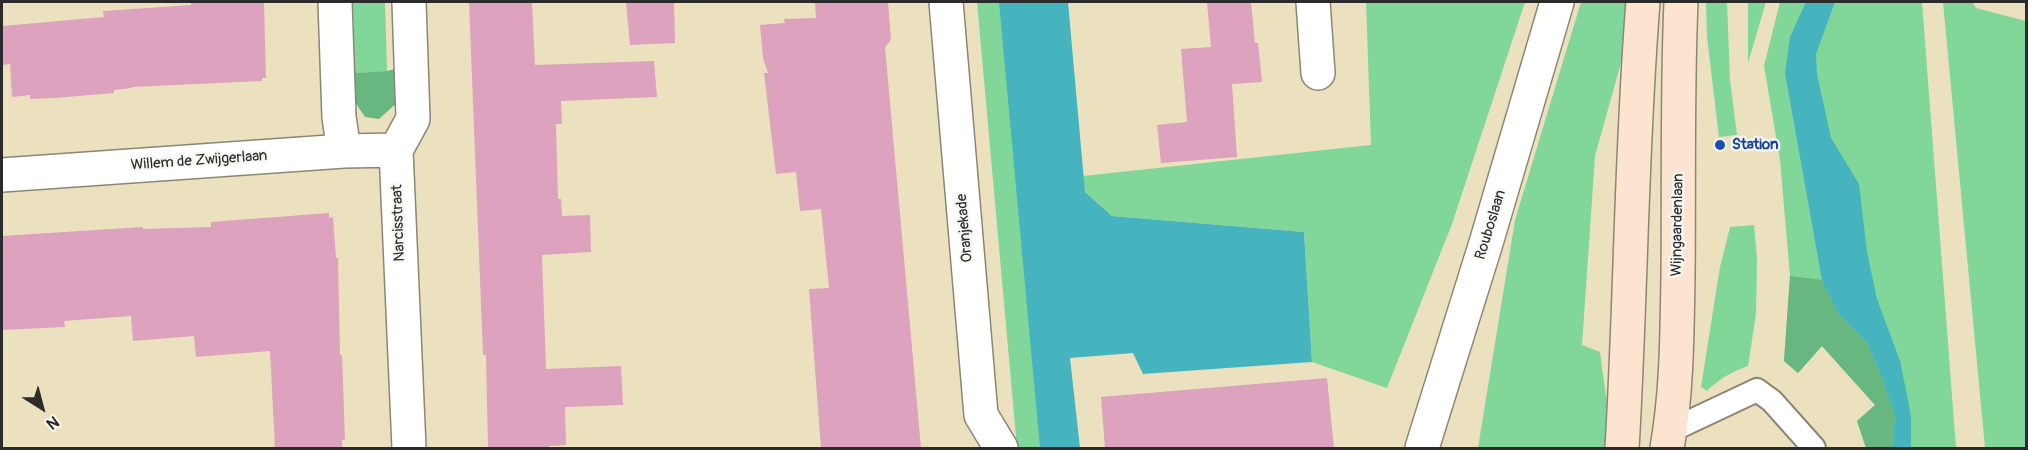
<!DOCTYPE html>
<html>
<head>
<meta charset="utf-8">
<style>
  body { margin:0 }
  #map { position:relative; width:2028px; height:450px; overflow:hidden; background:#ebe1bf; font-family:Pangolin,sans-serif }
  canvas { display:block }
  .frame { position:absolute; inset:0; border:3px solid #2b2b2b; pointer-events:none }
  .north { position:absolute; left:12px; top:378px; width:60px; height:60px; -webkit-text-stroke:4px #f6f6f2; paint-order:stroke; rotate:144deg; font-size:16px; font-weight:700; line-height:24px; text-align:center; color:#2b2b2b }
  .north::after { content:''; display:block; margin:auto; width:21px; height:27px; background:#2b2b2b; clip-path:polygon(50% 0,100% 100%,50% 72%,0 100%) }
</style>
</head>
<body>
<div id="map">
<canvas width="2028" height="450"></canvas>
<div class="frame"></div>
<div class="north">N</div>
</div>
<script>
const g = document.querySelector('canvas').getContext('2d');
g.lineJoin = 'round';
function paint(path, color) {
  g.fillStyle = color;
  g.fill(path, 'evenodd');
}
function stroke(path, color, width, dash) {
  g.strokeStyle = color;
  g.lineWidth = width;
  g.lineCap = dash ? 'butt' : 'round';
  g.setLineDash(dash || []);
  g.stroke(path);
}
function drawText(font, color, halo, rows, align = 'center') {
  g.font = font + ' Pangolin,sans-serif';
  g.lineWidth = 4.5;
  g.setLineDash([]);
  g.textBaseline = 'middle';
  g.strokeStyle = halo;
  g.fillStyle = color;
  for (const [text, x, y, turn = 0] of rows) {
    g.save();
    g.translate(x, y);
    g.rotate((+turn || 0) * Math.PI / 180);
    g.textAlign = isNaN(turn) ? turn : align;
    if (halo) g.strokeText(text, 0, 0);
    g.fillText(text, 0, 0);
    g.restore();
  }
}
paint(new Path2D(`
  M353,2h32l2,69 -32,2z
  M977,2h25l39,446h-24z
  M1366,2h159l-73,222 -65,164 -75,-26 -8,-130 -192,-16 -27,-24 -2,-16 288,-31z
  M1581,2h53v14l-39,140 -13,189 18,7 13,96h-135l37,-228z
  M1706,2h21l3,78 7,55 -18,2 -12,-100z
  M1748,2h18l-18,61z
  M1780,2h142l34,446h-90l-9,-27 18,-16 -53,-59 -24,27 -14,-12 6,-85 -10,-116 -16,-94z
  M1943,2h30l3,6 50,13v427h-41z
  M1754,225l3,34 -1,55 -8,52c-17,6 -29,13 -41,25l-6,-4 19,-120 10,-40z`), '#81d699');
paint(new Path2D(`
  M399,68v33l-20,18 -14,-2 -10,-15v-29l32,-2z
  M1790,276l32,4 16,33 29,29 15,35 13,39 -2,32h-27l-9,-27 18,-16 -53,-59 -24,27 -14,-12z`), '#68b781');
paint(new Path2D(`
  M999,2h69l17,190 27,24 192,16 8,130 -169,12 -10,-21 -63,5 10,90h-40z
  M1806,2h29l-19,52 1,20 14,64 28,46 8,68 10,47 23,62 7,34 4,22v31h-18l2,-32 -13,-39 -15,-35 -29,-29 -16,-33 -37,-207 5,-36z`), '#45b4bf');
paint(new Path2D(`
  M191,2h73l2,76h-4v3l-130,6v1l-18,2v3l-59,5 -25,1v-4l-18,2 -2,-33 -8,1v-39l102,-9 -1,-6 88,-6z
  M469,2h63l3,63 119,-4 3,36 -96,4 1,23h-6l2,75h3l1,17 28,-1 1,37 -49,3 4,114 75,-3 2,39 -58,2 1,38 -17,1v2h-61l-2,-93h-3z
  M626,2h48l1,41 -45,2z
  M815,2h73l3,38 -6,7 36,401h-100l-12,-159 20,-1 -8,-79 -21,2 -4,-39 -20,2 -12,-101h4l-5,-15 -3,-33 25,-2 -1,-4 32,-1z
  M1207,2h44l4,41h3l4,39 -30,2 5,73 -76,6 -4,-38 30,-3 -6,-73 30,-2z
  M329,213v5l4,-1 3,41h2l2,97h2l3,85h-3v8h-67l-5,-97 -74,6 -2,-21 -61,5 -2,-25 -67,5 1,6 -63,3v-94l141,-9v2l68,-2v-5z
  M1327,378l7,70h-229l-4,-51z`), '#dda2bd');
const service = new Path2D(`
  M1670,431l87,-41 15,11 42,47`);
const minor = new Path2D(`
  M335,2l4,115 5,34
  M946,2l35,413 20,33
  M1313,2l5,71
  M2,175l342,-24 52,-1
  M409,448l-13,-298 17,-31 -4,-117`);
const tertiary = new Path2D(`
  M1422,448l64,-205 71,-241`);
const secondary = new Path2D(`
  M1622,448c9,-148 9,-298 21,-446
  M1667,448c10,-56 10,-115 11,-172 1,-92 -1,-183 3,-274`);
stroke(service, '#8b8675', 26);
stroke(minor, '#8b8675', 36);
stroke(tertiary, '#8b8675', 36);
stroke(secondary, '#8b8675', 36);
stroke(service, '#fff', 22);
stroke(minor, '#fff', 33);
stroke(tertiary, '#fff', 33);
stroke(secondary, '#fde4d0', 33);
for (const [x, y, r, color] of [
  [1720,145,6,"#1a4fb4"]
]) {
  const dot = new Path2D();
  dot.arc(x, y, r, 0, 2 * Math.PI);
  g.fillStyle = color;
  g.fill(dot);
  stroke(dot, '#f6f6f2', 2);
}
drawText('bold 15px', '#164399', '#f6f6f2', [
  ["Station",1732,145]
], 'left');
drawText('15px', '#2b2b2b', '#f6f6f2', [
  ["Willem de Zwijgerlaan",199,161,-4],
  ["Narcisstraat",399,223,-92],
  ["Rouboslaan",1491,225,-73],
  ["Wijngaardenlaan",1678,225,-89],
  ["Oranjekade",965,228,-95]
]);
</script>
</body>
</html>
